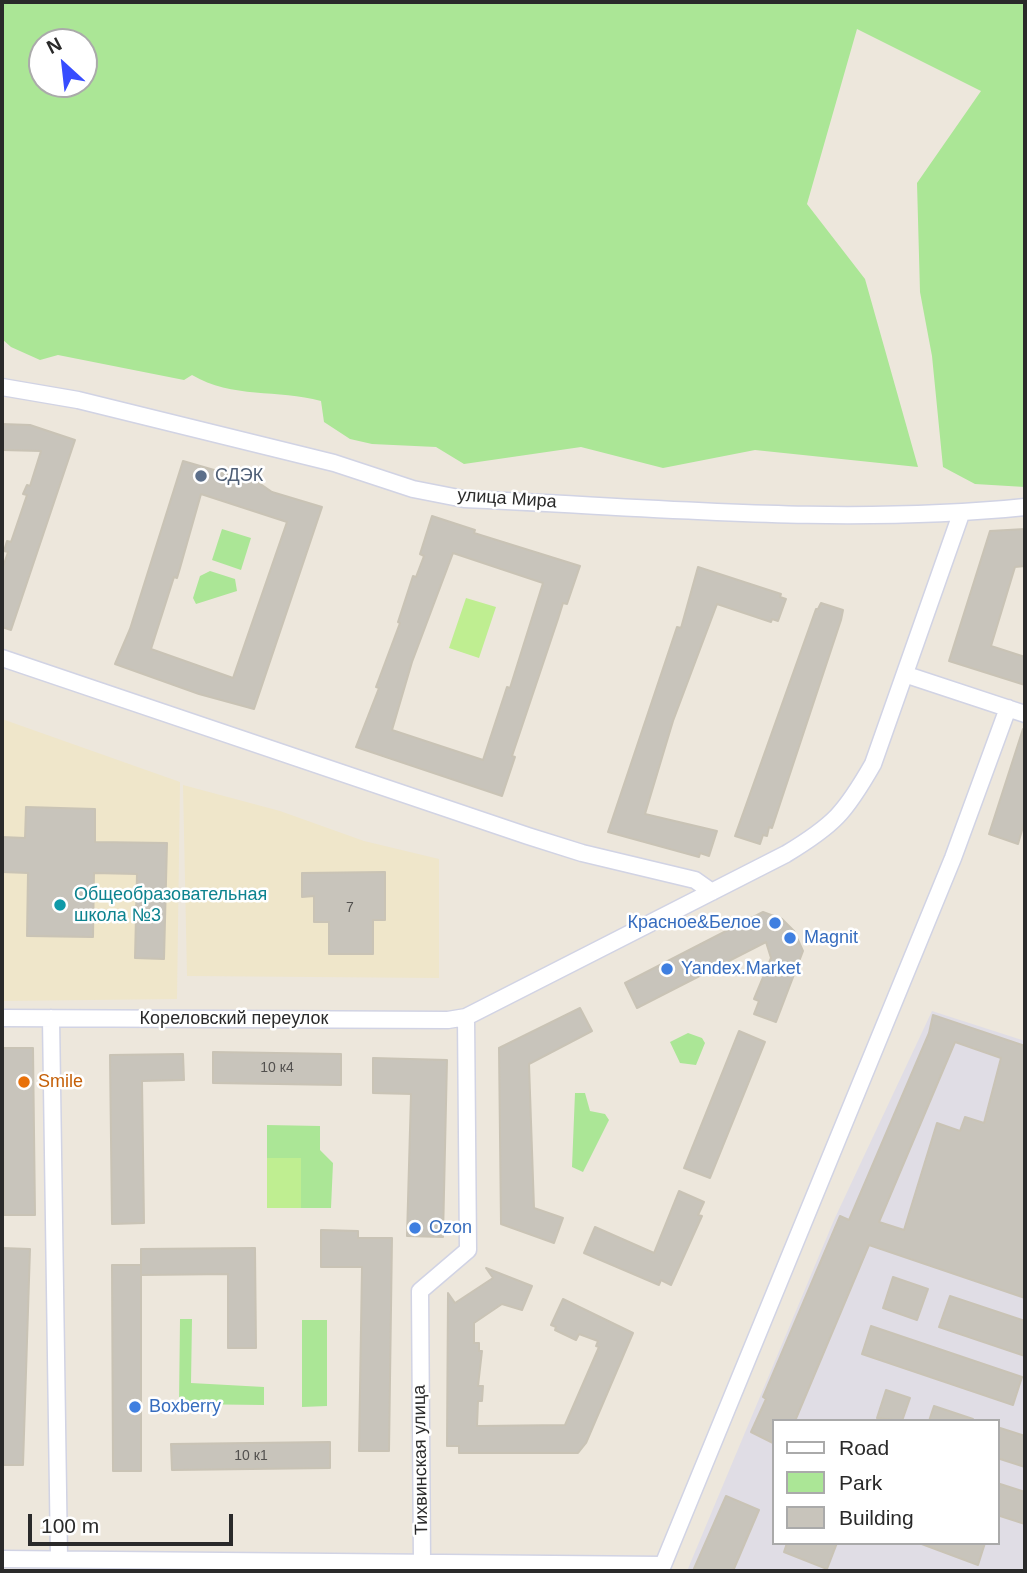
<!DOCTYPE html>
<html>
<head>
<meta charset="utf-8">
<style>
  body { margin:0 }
  #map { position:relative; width:1027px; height:1573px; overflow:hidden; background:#ede7dc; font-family:Helvetica,sans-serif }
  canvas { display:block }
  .frame { position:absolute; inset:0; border:4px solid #2a2a2a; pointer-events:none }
  .legend { position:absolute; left:772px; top:1419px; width:228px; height:126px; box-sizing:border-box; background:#fff; border:2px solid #aaa; margin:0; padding:9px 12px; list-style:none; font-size:21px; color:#2a2a2a }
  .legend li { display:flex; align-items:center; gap:14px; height:35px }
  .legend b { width:35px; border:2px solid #aaa }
  .north { position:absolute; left:28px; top:28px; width:70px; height:70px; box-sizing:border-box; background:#fff; border:2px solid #aaa; border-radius:50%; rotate:333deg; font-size:19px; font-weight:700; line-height:28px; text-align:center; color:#2a2a2a }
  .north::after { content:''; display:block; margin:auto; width:24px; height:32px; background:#374dff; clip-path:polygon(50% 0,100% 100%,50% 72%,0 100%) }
  .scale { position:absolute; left:28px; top:1514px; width:205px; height:32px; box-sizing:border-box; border:4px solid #2a2a2a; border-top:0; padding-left:9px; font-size:21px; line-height:24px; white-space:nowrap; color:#2a2a2a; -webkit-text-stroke:5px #fff; paint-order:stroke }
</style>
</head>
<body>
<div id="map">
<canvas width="1027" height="1573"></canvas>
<div class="frame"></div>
<ul class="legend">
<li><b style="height:9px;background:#fff"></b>Road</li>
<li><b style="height:19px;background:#abe696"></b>Park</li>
<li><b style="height:19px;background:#c8c4bb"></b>Building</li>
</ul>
<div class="north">N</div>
<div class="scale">100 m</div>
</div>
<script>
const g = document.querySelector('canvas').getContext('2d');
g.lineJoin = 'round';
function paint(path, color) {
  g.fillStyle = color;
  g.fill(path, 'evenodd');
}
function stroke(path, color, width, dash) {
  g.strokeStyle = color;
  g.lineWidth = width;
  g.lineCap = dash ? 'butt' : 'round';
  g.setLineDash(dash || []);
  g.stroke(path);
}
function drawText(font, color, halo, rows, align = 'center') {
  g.font = font + ' Helvetica,sans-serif';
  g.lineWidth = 5;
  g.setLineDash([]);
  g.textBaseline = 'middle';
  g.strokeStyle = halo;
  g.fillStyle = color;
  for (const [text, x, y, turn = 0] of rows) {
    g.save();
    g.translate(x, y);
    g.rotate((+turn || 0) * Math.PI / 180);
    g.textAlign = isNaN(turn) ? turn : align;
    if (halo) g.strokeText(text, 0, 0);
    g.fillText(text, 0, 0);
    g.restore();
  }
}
paint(new Path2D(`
  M932,1011l93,30v530h-338l147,-351zM773,1421h224v122h-224z`), '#e0dde5');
paint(new Path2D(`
  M2,719l178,63 -3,217 -175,2z
  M183,785l97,26 84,30 75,18v119l-252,-2z`), '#efe6ca');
paint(new Path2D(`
  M2,2h1023v485l-50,-3 -32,-17 -11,-111 -12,-64 -3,-109 64,-92 -124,-62 -50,175 58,75 53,188 -163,-17 -92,18 -82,-21 -117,17 -28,-17 -64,-3 -22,-5 -26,-17 -3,-21c-43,-12 -89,-2 -129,-26l-8,5 -126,-25 -18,5 -29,-13 -9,-8zM84,42v42h-42v-42z
  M222,529l29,9 -10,32 -29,-10z
  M210,571l25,8 2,12 -41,13 -3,-6 7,-22z
  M688,1033l14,5 3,5 -9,22 -16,-2 -10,-21z
  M575,1093h10l5,18 15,3 4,6 -26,52 -11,-5z
  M267,1125l53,1v24l13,13 -2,45h-30v-49l-34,-1z
  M180,1319h12l-1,64 73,4v18l-85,-1z
  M302,1320h25v86l-25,1z`), '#abe696');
paint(new Path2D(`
  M466,598l30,9 -17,51 -30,-10z
  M267,1158h34v50h-34z`), '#bfee91');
const building = new Path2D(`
  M2,424l28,1 45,15 -64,190 -9,-3v-57l6,-18 -4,-1 3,-10 4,1 16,-47 -4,-1 4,-9 3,1 11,-35 -39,-1z
  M183,461l76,22 13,9 50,15 -68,202 -55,-15 -84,-30 15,-35zM201,494l86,28 -54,156 -82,-29 23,-72 3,1 3,-10z
  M432,516l43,14 -1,3 106,33 -13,38 -4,-1 -5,16 -46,137 3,1 -13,39 -146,-49 23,-59 -3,-1 24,-64 -2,-1 15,-46 3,1 8,-21 -4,-2zM453,553l90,30 -33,105 -3,-1 -24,73 -91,-30 20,-68z
  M1025,529v37l-10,1 -24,79 34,11v28l-76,-24 41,-130z
  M698,567l83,27 -1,3 6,2 -8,22 -6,-2 -1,3 -54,-18 -44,117 -28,93 72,17 -8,25 -9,-3 -1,4 -91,-25 69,-205 4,1z
  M821,603l22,7 -2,10 -69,208 -3,-1 -2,9 -4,-1 -3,9 -25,-8 81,-227h2z
  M1023,729l2,91 -7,24 -29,-10z
  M26,807l69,2v33l72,1 -3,116 -29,-1 2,-84 -43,-1 -1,64 -66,-1 1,-63 -26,-1v-35l23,1z
  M385,872v48h-12v34h-44v-32h-15v-26l-12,1v-24z
  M763,912l19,7 12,12 9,20 -27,71 -22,-8 5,-13 -5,-2 17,-41 -5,-16 -129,66 -12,-25z
  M580,1008l12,23 -63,33 5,144 29,10 -9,25 -53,-19 -2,-176z
  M933,1015l92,31v252l-156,-53 -74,176h-22v22l-22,-11 15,-33 -3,-2 77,-181 9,4 80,-187zM955,1042l46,16 -17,65 -19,-6 -5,14 -23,-8 -33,107 -25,-8z
  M739,1031l26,11 -55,136 -26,-10z
  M2,1048h31l2,167h-31z
  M213,1052l128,2v31l-128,-2z
  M183,1054l1,26 -42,1 2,142 -32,1 -2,-169z
  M373,1058l74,2 -4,177 -36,-1 4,-142 -38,-1z
  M679,1191l25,11 -6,13 4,1 -31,69 -10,-5 -2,5 -75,-32 11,-26 59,26z
  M321,1230l37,1v7h34l-3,213h-30l3,-184h-41z
  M2,1248l28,1 -7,216h-21z
  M255,1248l1,100h-28v-74l-87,1v-26z
  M112,1265h29v206h-28z
  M486,1268l46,18 -10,24 -20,-6 -28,19v20h5v8h3l-4,35h5l-1,15h-4l-1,25 88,-1 34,-78 -3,-1 2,-5 -19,-7 -3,6 -21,-10 1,-3 -5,-2 12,-26 70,34 -47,110 -8,10h-119v-7h-12l1,-153 7,10 38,-25z
  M893,1277l35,12 -11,31 -34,-12z
  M950,1296l75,25v35l-86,-29z
  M871,1326l151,51 -9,28 -151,-51z
  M886,1390l24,8 -8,23 -25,-3z
  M934,1406l39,13 -1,2h-43z
  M997,1427l28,9v31l-28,-9z
  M330,1442v26l-158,2 -1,-26z
  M997,1483l28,9v32l-28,-9z
  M726,1496l33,14 -26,61h-40z
  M787,1543h50l-10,26 -43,-17z
  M919,1543h66l-7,22z`);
paint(building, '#c8c4bb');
stroke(building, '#c9c3b5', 2);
const minor = new Path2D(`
  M2,387l76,13 256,63 79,26 51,10c187,8 374,27 561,8
  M2,658l526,178 54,17 113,27 17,12
  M907,675l118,39
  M2,1018l446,2 18,-3 320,-163c48,-29 59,-41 87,-90l88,-250
  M51,1018l8,541
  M2,1559l661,6 290,-707 55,-150
  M422,1562l-2,-271 48,-41 -2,-233`);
stroke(minor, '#d1d3e4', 19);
stroke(minor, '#fff', 16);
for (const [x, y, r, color] of [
  [201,476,7,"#5c6f8a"],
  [60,905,7,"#0f9aa8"],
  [775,923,7,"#3f7fe0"],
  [790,938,7,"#3f7fe0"],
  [667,969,7,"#3f7fe0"],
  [24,1082,7,"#e8710a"],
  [415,1228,7,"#3f7fe0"],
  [135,1407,7,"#3f7fe0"]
]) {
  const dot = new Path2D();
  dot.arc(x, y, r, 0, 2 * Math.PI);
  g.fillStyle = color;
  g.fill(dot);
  stroke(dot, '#fff', 2.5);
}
drawText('14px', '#52504e', null, [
  ["7",350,908],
  ["10 к4",277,1068],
  ["10 к1",251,1456]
]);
drawText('18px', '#4e5e75', '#fff', [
  ["СДЭК",215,476]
], 'left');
drawText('18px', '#2a2a2a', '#fff', [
  ["улица Мира",507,499,4],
  ["Кореловский переулок",234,1019],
  ["Тихвинская улица",421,1460,-91]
]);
drawText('18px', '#0d838f', '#fff', [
  ["Общеобразовательная",74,895],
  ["школа №3",74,916]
], 'left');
drawText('18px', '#366cbe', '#fff', [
  ["Красное&Белое",761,923,"right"],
  ["Magnit",804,938],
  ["Yandex.Market",681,969],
  ["Ozon",429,1228],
  ["Boxberry",149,1407]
], 'left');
drawText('18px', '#c56008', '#fff', [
  ["Smile",38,1082]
], 'left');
</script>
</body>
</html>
